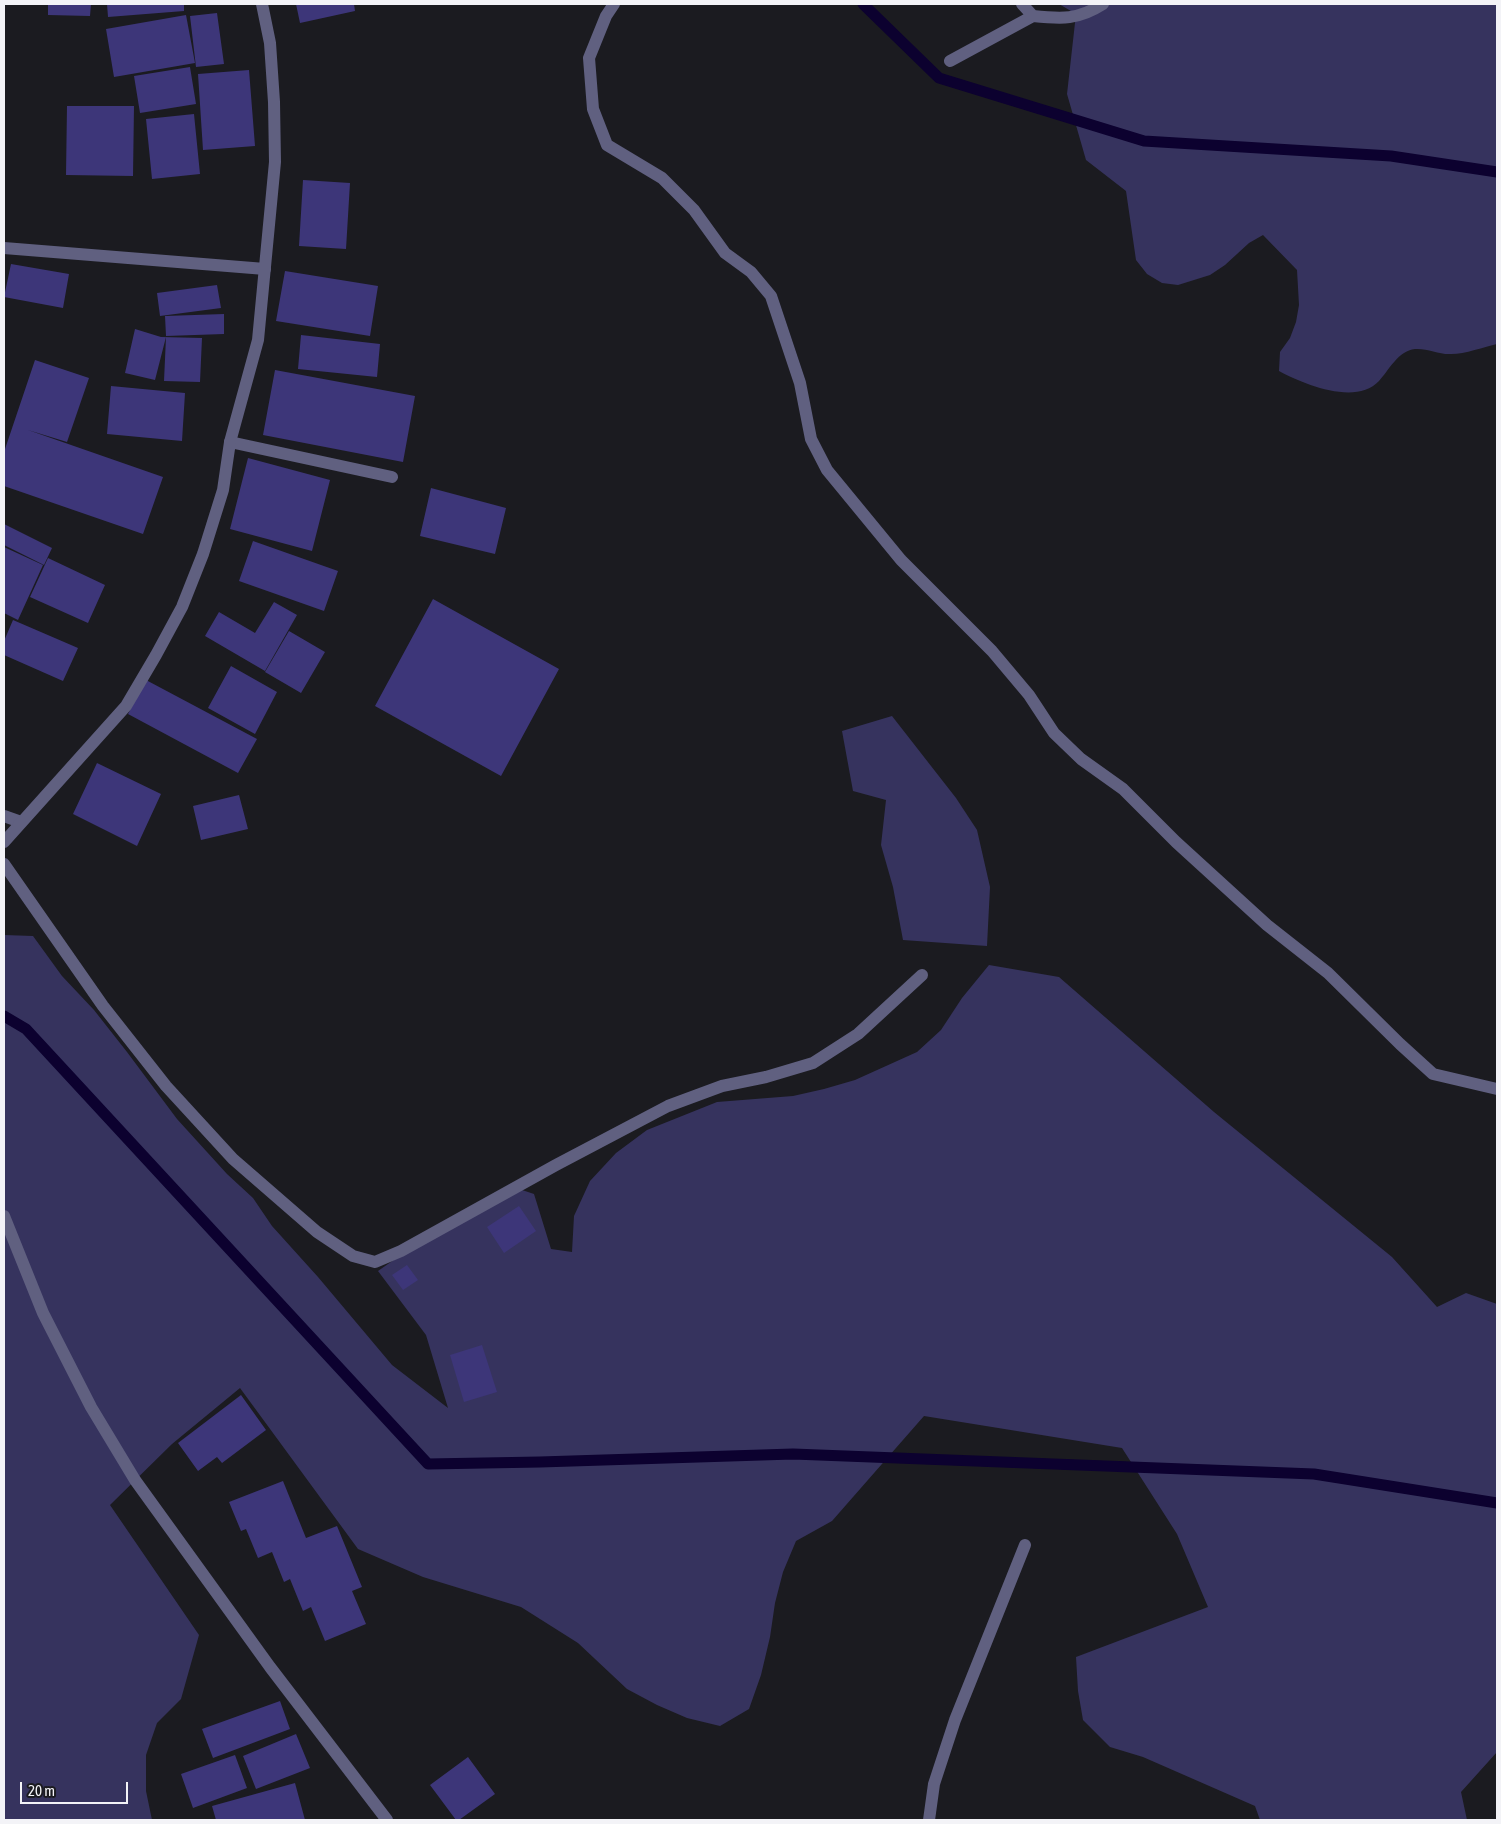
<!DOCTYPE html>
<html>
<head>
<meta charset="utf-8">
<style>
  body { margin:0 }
  #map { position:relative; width:1501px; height:1824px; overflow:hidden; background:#1b1b20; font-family:"Asap Condensed",sans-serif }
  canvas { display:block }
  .frame { position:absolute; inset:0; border:5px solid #f3f3f7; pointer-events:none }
  .scale { position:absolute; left:20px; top:1782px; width:108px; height:22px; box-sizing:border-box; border:2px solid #f3f3f7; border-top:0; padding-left:6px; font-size:15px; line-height:18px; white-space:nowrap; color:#f3f3f7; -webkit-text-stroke:4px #1b1b20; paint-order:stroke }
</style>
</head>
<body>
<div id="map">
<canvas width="1501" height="1824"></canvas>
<div class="frame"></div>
<div class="scale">20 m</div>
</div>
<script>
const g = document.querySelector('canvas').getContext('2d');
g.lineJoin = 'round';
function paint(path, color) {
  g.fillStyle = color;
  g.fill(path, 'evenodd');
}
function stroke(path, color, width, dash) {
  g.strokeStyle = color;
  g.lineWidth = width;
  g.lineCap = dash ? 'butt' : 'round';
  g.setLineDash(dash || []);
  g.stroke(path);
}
paint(new Path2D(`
  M1059,4h438v340c-13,3 -35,11 -48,10 -11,0 -23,-6 -34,-5 -17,2 -26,21 -36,32 -23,25 -76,3 -100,-10l1,-19 10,-14 6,-16 3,-17 -2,-35 -34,-35 -14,8 -24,22 -15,10 -32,10 -16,-2 -15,-9 -11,-14 -10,-69 -40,-31 -19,-66 9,-80z
  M892,716l64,82 21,32 13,57 -3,59 -84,-6 -10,-53 -12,-42 5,-45 -33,-9 -11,-60z
  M4,935l29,1 29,40 32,34 33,42 50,67 50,55 26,24 19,28 46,51 74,88 56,43 -22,-73 -48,-64 27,-19 114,-63 15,5 17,55 21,3 2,-36 16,-35 26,-28 31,-23 70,-28 76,-6 31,-7 31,-9 62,-28 24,-22 21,-32 27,-33 70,12 155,135 178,145 45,50 29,-14 31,11v448l-36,40 6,28h-207l-5,-14 -112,-49 -33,-10 -27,-27 -5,-29 -2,-34 132,-50 -31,-73 -55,-86 -198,-32 -92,105 -36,20 -13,31 -8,31 -5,34 -9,38 -12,34 -29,17 -33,-8 -30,-13 -30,-16 -49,-46 -57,-36 -98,-30 -65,-28 -118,-161 -68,56 -62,61 89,130 -18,64 -24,24 -11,32v36l6,29h-148z`), '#36335e');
stroke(new Path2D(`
  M863,4l76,74 205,63 247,15 106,16
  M4,1016l22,13 402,435 112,-2 253,-8 521,20 183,29`), '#0c012f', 11);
paint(new Path2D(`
  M48,4h43l-1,12 -42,-1z
  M107,4h77v7l-76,6z
  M296,4h58l1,7 -55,12z
  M217,13l7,51 -28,3 -6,-51z
  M186,15l9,48 -81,14 -8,-48z
  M190,67l6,37 -56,9 -6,-37z
  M249,70l6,76 -52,4 -5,-76z
  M67,106h67l-1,70 -67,-1z
  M194,114l6,60 -48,5 -6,-60z
  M303,180l47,3 -4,66 -47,-3z
  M11,264l58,10 -6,34 -59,-11z
  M285,271l93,15 -8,50 -94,-15z
  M217,285l4,23 -61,8 -3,-23z
  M224,314v20l-58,2 -1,-20z
  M135,329l26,8 41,1 -2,44 -36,-1 2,-44 -11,43 -30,-7z
  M301,335l79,9 -3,33 -79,-8z
  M35,360l54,18 -22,64 -39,-12 135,47 -20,57 -139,-48v-34z
  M275,370l140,26 -12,66 -140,-27z
  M111,386l74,7 -3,48 -75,-7z
  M248,458l82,22 -18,71 -82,-22z
  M431,488l75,20 -11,46 -75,-18z
  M4,524l48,24 -8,17 -40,-20z
  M253,541l85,30 -14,40 -85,-30z
  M4,547l39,18 -25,55 -14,-7z
  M48,558l57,27 -17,38 -58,-26z
  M433,599l126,70 -58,107 -126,-70z
  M274,602l23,13 -32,56 -60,-35 14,-24 36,21z
  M13,620l65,28 -15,33 -59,-26v-14z
  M289,631l36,21 -24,41 -36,-21z
  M231,666l46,26 -22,42 -47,-26z
  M146,680l111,59 -19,34 -110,-59z
  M97,763l64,31 -24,52 -64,-32z
  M239,795l9,34 -47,11 -8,-34z
  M519,1206l17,25 -32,22 -17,-26z
  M407,1265l11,15 -15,10 -11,-15z
  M482,1345l15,47 -33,10 -14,-47z
  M241,1395l25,35 -44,33 -5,-6 -19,14 -20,-28z
  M283,1481l23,57 31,-12 25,61 -10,4 14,33 -41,17 -14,-34 -8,4 -13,-32 -6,3 -12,-30 -14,6 -12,-29 -5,2 -12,-29z
  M280,1701l10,28 -77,29 -11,-29z
  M296,1734l14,34 -54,21 -13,-33z
  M235,1755l12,33 -54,20 -12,-34z
  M468,1757l27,37 -36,26h-3l-26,-35z
  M295,1783l10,37h-89l-4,-14z`), '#3d3679');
stroke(new Path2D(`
  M614,4l-8,12 -17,42 4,51 14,36 55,33 32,32 31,43 26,19 20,24 29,87 11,56 16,31 74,90 91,91 37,44 25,38 27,26 42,30 53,53 91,83 61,48 72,71 33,30 64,15
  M4,864l99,142 63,80 67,73 84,73 36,24 22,6 26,-11 155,-86 112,-59 54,-20 44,-9 47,-14 45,-29 64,-59`), '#606080', 12);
stroke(new Path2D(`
  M1033,16c29,3 45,4 70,-12
  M950,61l83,-45 -11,-12
  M4,248l261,21
  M230,442l162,35
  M4,816l17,6
  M929,1820l5,-36 21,-64 70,-175`), '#606080', 12);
stroke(new Path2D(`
  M4,842l122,-136 30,-51 26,-48 21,-53 20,-64 7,-48 28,-102 17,-178 -1,-60 -4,-59 -8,-39
  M4,1216l39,97 48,94 44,73 135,187 117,153`), '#606080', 12);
</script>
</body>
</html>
